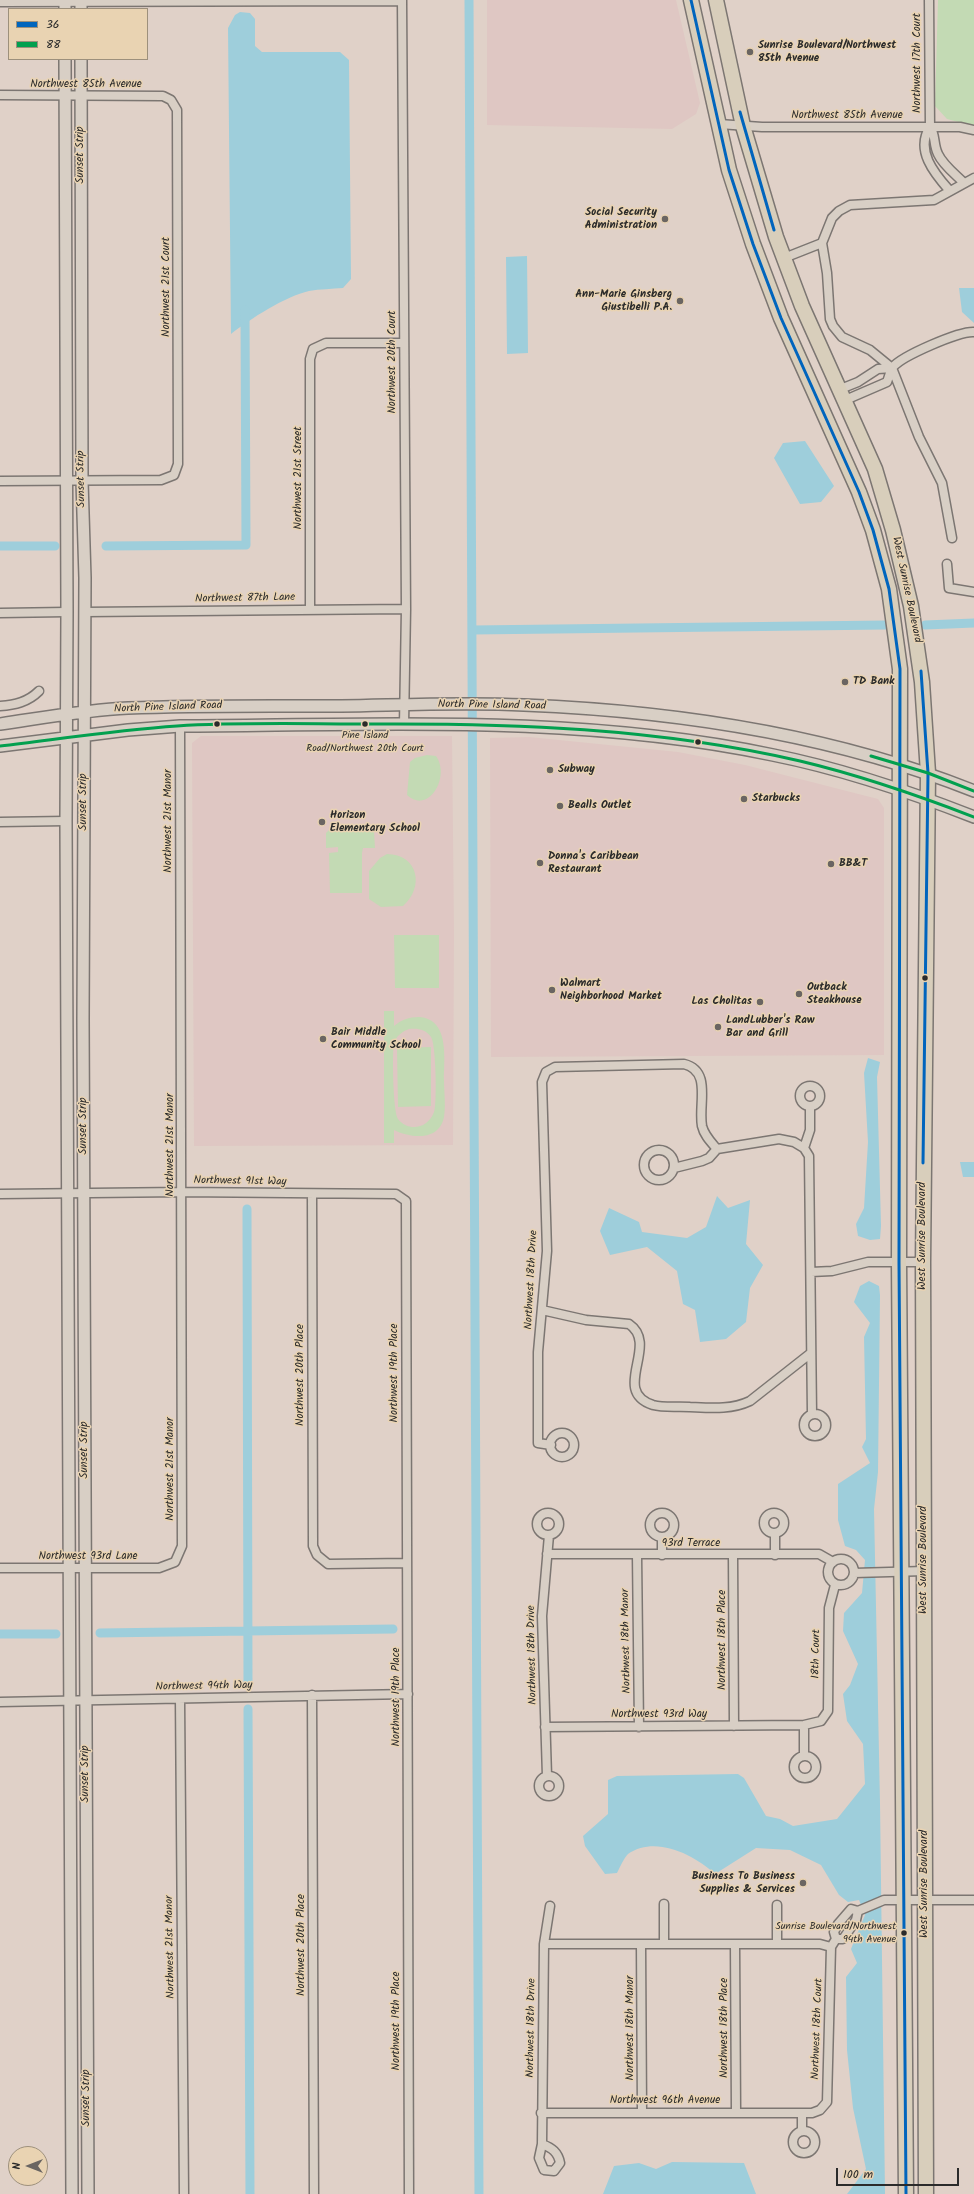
<!DOCTYPE html>
<html>
<head>
<meta charset="utf-8">
<style>
  body { margin:0 }
  #map { position:relative; width:974px; height:2194px; overflow:hidden; background:#e0d1c8; font-family:Kalam,sans-serif }
  canvas { display:block }
  .legend { position:absolute; left:8px; top:8px; width:140px; height:52px; box-sizing:border-box; background:#e9d3b2; border:1px solid #9d907c; margin:0; padding:5px 7px; list-style:none; font-size:12px; color:#2b2b2b }
  .legend li { display:flex; align-items:center; gap:8px; height:20px }
  .legend b { width:20px; border:1px solid #9d907c }
  .north { position:absolute; left:8px; top:2146px; width:40px; height:40px; box-sizing:border-box; background:#e9d3b2; border:1px solid #9d907c; border-radius:50%; rotate:270deg; font-size:11px; font-weight:700; line-height:16px; text-align:center; color:#2b2b2b }
  .north::after { content:''; display:block; margin:auto; width:14px; height:18px; background:#6a6562; clip-path:polygon(50% 0,100% 100%,50% 72%,0 100%) }
  .scale { position:absolute; left:836px; top:2168px; width:123px; height:18px; box-sizing:border-box; border:2px solid #2b2b2b; border-top:0; padding-left:5px; font-size:12px; line-height:14px; white-space:nowrap; color:#2b2b2b; -webkit-text-stroke:3px #e9d3b2; paint-order:stroke }
</style>
</head>
<body>
<div id="map">
<canvas width="974" height="2194"></canvas>
<ul class="legend">
<li><b style="height:5px;background:#0065bd"></b>36</li>
<li><b style="height:5px;background:#02a04f"></b>88</li>
</ul>
<div class="north">N</div>
<div class="scale">100 m</div>
</div>
<script>
const g = document.querySelector('canvas').getContext('2d');
g.lineJoin = 'round';
function paint(path, color) {
  g.fillStyle = color;
  g.fill(path, 'evenodd');
}
function stroke(path, color, width, dash) {
  g.strokeStyle = color;
  g.lineWidth = width;
  g.lineCap = dash ? 'butt' : 'round';
  g.setLineDash(dash || []);
  g.stroke(path);
}
function drawText(font, color, halo, rows, align = 'center') {
  g.font = font + ' Kalam,sans-serif';
  g.lineWidth = 3;
  g.setLineDash([]);
  g.textBaseline = 'middle';
  g.strokeStyle = halo;
  g.fillStyle = color;
  for (const [text, x, y, turn = 0] of rows) {
    g.save();
    g.translate(x, y);
    g.rotate((+turn || 0) * Math.PI / 180);
    g.textAlign = isNaN(turn) ? turn : align;
    if (halo) g.strokeText(text, 0, 0);
    g.fillText(text, 0, 0);
    g.restore();
  }
}
paint(new Path2D(`
  M487,0h189l24,103 -4,11 -24,15 -185,-4z
  M201,736h251l2,196 -1,213 -259,1 -2,-403z
  M529,737l149,15 67,13 133,34 6,9v247l-393,2 -1,-319z`), '#dfc7c3');
paint(new Path2D(`
  M938,0h36v126l-27,-7 -12,-13z
  M427,755l9,1c15,21 -8,59 -29,39l3,-33 5,-4z
  M330,829l35,2v-2h7l2,2 1,17h-12l-1,5v40h-32l-1,-40 9,-1v-5l-12,1v-15z
  M387,854c31,0 38,33 16,52l-22,1 -12,-8v-28l11,-13z
  M394,935h45v53h-44z
  M384,1011h10v15c7,-6 15,-9 25,-9 31,2 25,42 25,63 0,12 2,25 0,37 -5,25 -34,21 -50,13v13h-10zM409,1029c9,-1 16,0 22,8 5,7 6,66 3,75 -6,17 -26,20 -36,7 -5,-7 -6,-66 -4,-76 2,-7 9,-12 15,-14z
  M431,1047v59l-33,1 -1,-59z`), '#c3dab4');
paint(new Path2D(`
  M240,12l10,1 5,6v27l7,6h78l9,8 2,219 -8,9c-11,1 -23,1 -34,3 -23,5 -59,28 -78,43l-3,-306 7,-13z
  M527,256l1,97 -21,1 -1,-97z
  M959,288h15v35l-12,-11z
  M805,441l29,45 -13,16 -21,2 -26,-46 9,-15z
  M868,1058l12,4 -3,15 4,149 -1,13 -10,1 -12,-4 -2,-12 8,-16 4,-66 -4,-69z
  M960,1162h14v15h-11z
  M717,1196l11,12 22,-8 -4,44 17,21 -13,23 -4,34 -20,17 -26,3 -5,-32 -12,-6 -6,-33 -30,-24 -37,8 -10,-24 9,-23 30,14 3,10 45,6 19,-11z
  M869,1281l10,5 1,9 -2,177 -4,37 6,294 5,391h-38l19,-25 -13,-61 -6,-58 -1,-73 11,-14 -6,-14 14,-34 -6,-15 -11,2 -9,-7 -18,-30 -31,-15 -34,-2 -41,26c-21,-19 -59,-39 -87,-20 -4,4 -8,13 -11,19l-12,1 -20,-28 -2,-10 25,-22v-34l9,-4 121,-2 6,4 22,38 14,3 13,7 44,-7 28,-35 -2,-40 -16,-23 -4,-27 7,-9 8,-21 -15,-33 1,-18 18,-20 3,-33 -9,-10 -11,-4 -7,-26v-36l32,-21 -8,-16 4,-8 -2,-102 6,-14 -16,-21 6,-16z
  M672,2162l72,1 12,31h-153l11,-28 25,-3 17,6z`), '#9ecedb');
stroke(new Path2D(`
  M469,0l10,2194
  M0,546h55
  M106,546l140,-1 -1,-235
  M925,625l49,-2
  M473,630l413,-5
  M247,1209l1,476
  M100,1633l293,-4
  M0,1634h56
  M248,1709l2,485`), '#9ecedb', 9);
const street = new Path2D(`
  M402,0l4,609 -2,116
  M929,0l1,127
  M0,2l402,-1
  M0,95l163,1 8,4 6,10 1,354 -4,11 -13,5 -161,1
  M719,124l43,3h198l14,3
  M930,127c-15,23 4,46 19,63
  M930,127c6,8 3,17 8,27 5,11 17,20 26,29
  M784,258l38,-15
  M838,390l20,-8 20,-13 14,-1
  M843,401l44,-19c2,-5 3,-11 6,-15 9,-11 66,-36 81,-35
  M952,538l-10,-55 -23,-46 -27,-69 -22,-18 -28,-13 -9,-11 -3,-7 -3,-46 -5,-30 10,-25 7,-7 11,-6 84,-5 40,-22
  M947,564l2,24 25,4
  M310,609v-250l3,-10 13,-6h78
  M85,612l321,-3
  M0,613l67,-1
  M0,706c15,-1 28,-4 39,-15
  M0,822l66,-1
  M800 1096a10 10 0 1 1 20 0a10 10 0 1 1-20 0Z
  M810,1106v24l-6,18 5,8 3,258
  M644 1165a15 15 0 1 1 30 0a15 15 0 1 1-30 0Z
  M674,1168l28,-7 7,-3 8,-9 62,-10 15,3 10,6
  M0,1194l182,-2 214,2 10,7 3,993
  M312,1194l1,352 4,9 11,9 79,-1
  M811,1272l21,-1 36,-9h55
  M542,1310l44,10 43,4c31,21 -19,67 24,81 11,3 26,1 37,2 21,1 41,3 60,-6l61,-48
  M804 1425a11 11 0 1 1 22 0a11 11 0 1 1-22 0Z
  M550 1445a12 12 0 1 1 24 0a12 12 0 1 1-24 0Z
  M551,1445l-13,-2v-91l9,-101 -5,-169 4,-10 9,-5 129,-3c28,7 14,40 18,62 2,9 9,16 15,23
  M764 1523a10 10 0 1 1 20 0a10 10 0 1 1-20 0Z
  M650 1525a12 12 0 1 1 24 0a12 12 0 1 1-24 0Z
  M537 1524a11 11 0 1 1 22 0a11 11 0 1 1-22 0Z
  M775,1533v22
  M662,1537v18
  M547,1554h272l14,8
  M637,1555l2,172
  M733,1555l1,171
  M828 1572a13 13 0 1 1 26 0a13 13 0 1 1-26 0Z
  M0,1568h159l16,-6 7,-16 -2,-820
  M854,1573l71,-2
  M312,1695l2,499
  M180,1699l4,495
  M0,1702l408,-8
  M545,1727l259,-2 17,-4 7,-10 1,-103 6,-23
  M804,1755v-30
  M794 1767a11 11 0 1 1 22 0a11 11 0 1 1-22 0Z
  M539 1786a10 10 0 1 1 20 0a10 10 0 1 1-20 0Z
  M547,1776l-5,-160 7,-81
  M777,1905v38
  M836,1939h7l13,-19 2,-9 26,-11h90
  M836,1939l-2,-7 4,-8 13,-15 7,2
  M544,1944h276l11,3 5,-8
  M641,1944l1,168
  M664,1944v-40
  M735,1944l1,168
  M541,2113h271l8,-3 7,-8 4,-155
  M802,2131v-18
  M793 2142a11 11 0 1 1 22 0a11 11 0 1 1-22 0Z
  M542,2144c10,4 16,8 18,19l-6,8 -10,-1 -5,-12 3,-14 2,-200 6,-38`);
const secondary = new Path2D(`
  M65,0v9
  M81,9v-9
  M65,59l2,553 -1,209 6,1373
  M81,59l1,422 3,97 -2,440 5,1176
  M0,724c42,-6 85,-14 128,-16 71,-3 142,-2 213,-2 61,-1 122,-4 183,-1 150,6 310,30 450,86
  M0,746l128,-16 52,-4c198,-1 398,-12 593,29 70,14 135,36 201,62`);
const highway = new Path2D(`
  M691,0l38,170 24,74 28,74 78,174 14,38 16,59 11,80 -1,593 7,932
  M716,0l27,126 33,111 26,69 73,163 18,61 18,76 11,76 6,91 -5,489 3,932`);
stroke(street, '#7c7672', 11);
stroke(secondary, '#7c7672', 14);
stroke(highway, '#7c7672', 17);
stroke(street, '#d8cfc5', 8);
stroke(secondary, '#d8cfc5', 11);
stroke(highway, '#d8cebb', 14);
stroke(new Path2D(`
  M691,0l38,170 24,74 28,74 78,174 14,38 16,59 11,80 -1,593 7,932
  M740,112l34,118
  M921,671l7,102 -5,390`), '#0065bd', 3);
stroke(new Path2D(`
  M0,746c59,-7 118,-16 177,-20 63,-4 126,-2 189,-2 145,-1 292,4 434,37 59,14 117,34 174,56
  M871,756l57,17 46,18`), '#02a04f', 3);
for (const [x, y, r, color] of [
  [750,52,4,"#6a6562"],
  [665,219,4,"#6a6562"],
  [680,301,4,"#6a6562"],
  [845,682,4,"#6a6562"],
  [217,724,3.5,"#2b2b2b"],
  [365,724,3.5,"#2b2b2b"],
  [698,742,3.5,"#2b2b2b"],
  [550,770,4,"#6a6562"],
  [744,799,4,"#6a6562"],
  [560,806,4,"#6a6562"],
  [322,822,4,"#6a6562"],
  [540,863,4,"#6a6562"],
  [831,864,4,"#6a6562"],
  [925,978,3.5,"#2b2b2b"],
  [552,990,4,"#6a6562"],
  [799,994,4,"#6a6562"],
  [760,1002,4,"#6a6562"],
  [718,1027,4,"#6a6562"],
  [323,1039,4,"#6a6562"],
  [803,1883,4,"#6a6562"],
  [904,1933,3.5,"#2b2b2b"]
]) {
  const dot = new Path2D();
  dot.arc(x, y, r, 0, 2 * Math.PI);
  g.fillStyle = color;
  g.fill(dot);
  stroke(dot, '#e9d3b2', 1.5);
}
drawText('10px', '#2b2b2b', '#e9d3b2', [
  ["Pine Island",365,736],
  ["Road/Northwest 20th Court",365,749],
  ["Sunrise Boulevard/Northwest",896,1927,"right"],
  ["94th Avenue",896,1940,"right"]
]);
drawText('bold 11px', '#2b2b2b', '#e9d3b2', [
  ["Sunrise Boulevard/Northwest",758,46],
  ["85th Avenue",758,59],
  ["Social Security",657,213,"right"],
  ["Administration",657,226,"right"],
  ["Ann-Marie Ginsberg",672,295,"right"],
  ["Giustibelli P.A.",672,308,"right"],
  ["TD Bank",853,682],
  ["Subway",558,770],
  ["Starbucks",752,799],
  ["Bealls Outlet",568,806],
  ["Horizon",330,816],
  ["Elementary School",330,829],
  ["Donna's Caribbean",548,857],
  ["Restaurant",548,870],
  ["BB&T",839,864],
  ["Walmart",560,984],
  ["Neighborhood Market",560,997],
  ["Outback",807,988],
  ["Steakhouse",807,1001],
  ["Las Cholitas",752,1002,"right"],
  ["LandLubber's Raw",726,1021],
  ["Bar and Grill",726,1034],
  ["Bair Middle",331,1033],
  ["Community School",331,1046],
  ["Business To Business",795,1877,"right"],
  ["Supplies & Services",795,1890,"right"]
], 'left');
drawText('11px', '#2b2b2b', '#e9d3b2', [
  ["Northwest 17th Court",918,63,-90],
  ["Northwest 85th Avenue",86,85],
  ["Northwest 85th Avenue",847,116],
  ["Sunset Strip",81,155,-90],
  ["Northwest 21st Court",167,287,-90],
  ["Northwest 20th Court",393,362,-90],
  ["Northwest 21st Street",299,478,-90],
  ["Sunset Strip",82,479,-91],
  ["West Sunrise Boulevard",906,590,78],
  ["Northwest 87th Lane",245,599,-1],
  ["North Pine Island Road",492,706,1],
  ["North Pine Island Road",168,708,-2],
  ["Sunset Strip",84,802,-90],
  ["Northwest 21st Manor",169,821,-90],
  ["Sunset Strip",84,1126,-90],
  ["Northwest 21st Manor",171,1145,-90],
  ["Northwest 91st Way",240,1182,1],
  ["West Sunrise Boulevard",923,1236,-90],
  ["Northwest 18th Drive",532,1280,-87],
  ["Northwest 19th Place",395,1373,-90],
  ["Northwest 20th Place",301,1375,-90],
  ["Sunset Strip",85,1450,-90],
  ["Northwest 21st Manor",171,1469,-90],
  ["93rd Terrace",691,1544],
  ["Northwest 93rd Lane",88,1557],
  ["West Sunrise Boulevard",924,1560,-90],
  ["Northwest 18th Place",723,1640,-90],
  ["Northwest 18th Manor",627,1641,-91],
  ["18th Court",817,1654,-89],
  ["Northwest 18th Drive",533,1655,-91],
  ["Northwest 94th Way",204,1687,-1],
  ["Northwest 19th Place",397,1697,-90],
  ["Northwest 93rd Way",659,1715],
  ["Sunset Strip",86,1774,-90],
  ["West Sunrise Boulevard",925,1884,-90],
  ["Northwest 20th Place",302,1945,-90],
  ["Northwest 21st Manor",171,1947,-91],
  ["Northwest 19th Place",397,2021,-90],
  ["Northwest 18th Drive",532,2028,-89],
  ["Northwest 18th Manor",631,2028,-90],
  ["Northwest 18th Place",725,2028,-90],
  ["Northwest 18th Court",818,2029,-88],
  ["Sunset Strip",87,2098,-90],
  ["Northwest 96th Avenue",665,2101]
]);
</script>
</body>
</html>
